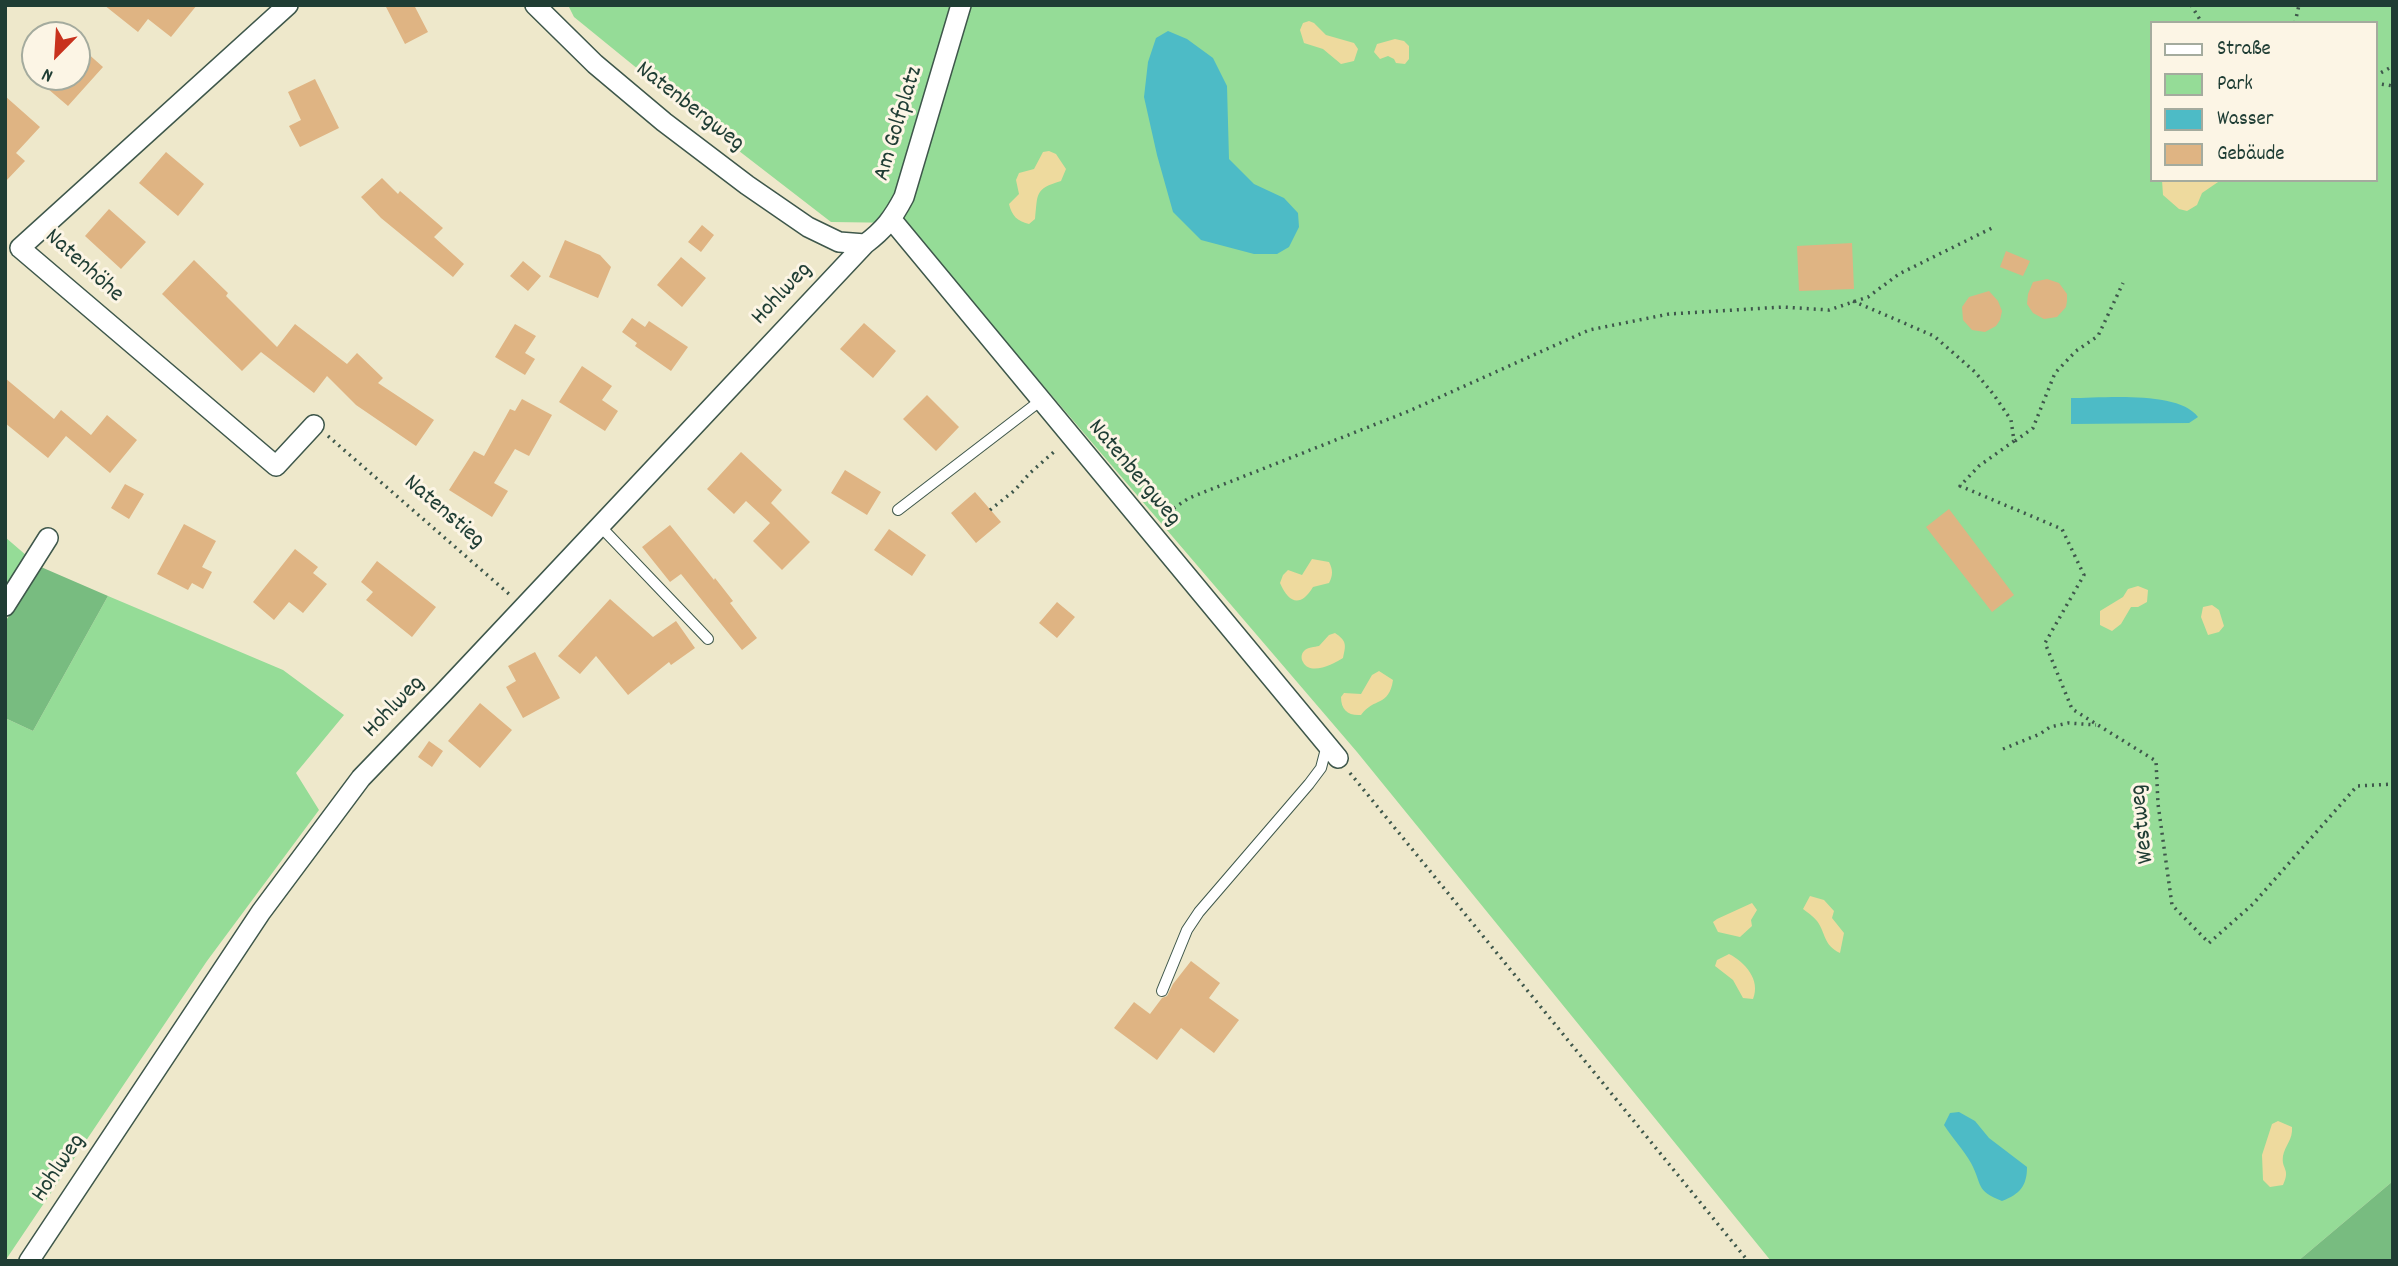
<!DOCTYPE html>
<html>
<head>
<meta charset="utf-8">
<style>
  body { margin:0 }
  #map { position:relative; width:2398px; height:1266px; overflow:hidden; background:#eee8cb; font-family:Dekko,sans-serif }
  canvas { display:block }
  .frame { position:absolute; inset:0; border:7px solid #1f3d34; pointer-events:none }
  .legend { position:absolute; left:2150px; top:21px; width:228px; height:161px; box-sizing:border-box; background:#fcf5e5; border:2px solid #a4ab9e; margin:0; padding:9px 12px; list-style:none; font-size:21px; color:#1f3d34 }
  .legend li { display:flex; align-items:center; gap:14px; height:35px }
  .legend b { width:35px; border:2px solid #a4ab9e }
  .north { position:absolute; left:21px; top:21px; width:70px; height:70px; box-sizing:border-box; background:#fcf5e5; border:2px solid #a4ab9e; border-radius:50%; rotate:204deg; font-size:19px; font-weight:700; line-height:28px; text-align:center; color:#1f3d34 }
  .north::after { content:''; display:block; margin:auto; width:24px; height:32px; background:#c8321e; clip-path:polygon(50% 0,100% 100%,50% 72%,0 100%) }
</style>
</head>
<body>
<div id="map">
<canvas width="2398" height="1266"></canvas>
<div class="frame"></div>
<ul class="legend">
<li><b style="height:9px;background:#fff"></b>Straße</li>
<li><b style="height:19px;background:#95dc97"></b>Park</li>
<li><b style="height:19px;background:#4dbbc6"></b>Wasser</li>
<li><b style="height:19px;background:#dfb483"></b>Gebäude</li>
</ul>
<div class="north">N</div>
</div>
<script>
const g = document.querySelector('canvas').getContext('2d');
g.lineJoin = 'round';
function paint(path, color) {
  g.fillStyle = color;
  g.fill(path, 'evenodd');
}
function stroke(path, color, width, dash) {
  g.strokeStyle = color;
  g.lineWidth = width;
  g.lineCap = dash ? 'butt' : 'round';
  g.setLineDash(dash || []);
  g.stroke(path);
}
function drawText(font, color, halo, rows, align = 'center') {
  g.font = font + ' Dekko,sans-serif';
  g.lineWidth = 6;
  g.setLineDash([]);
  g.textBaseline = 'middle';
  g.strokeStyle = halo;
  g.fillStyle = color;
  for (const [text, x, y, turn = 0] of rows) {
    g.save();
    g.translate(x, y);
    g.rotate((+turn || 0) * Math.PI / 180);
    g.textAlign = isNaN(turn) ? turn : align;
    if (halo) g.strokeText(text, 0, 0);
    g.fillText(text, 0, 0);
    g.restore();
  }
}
paint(new Path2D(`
  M568,5h1825v1176l-95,80h-527l-414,-509 -453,-529 -73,-1 -101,-78 -156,-127zM2151,23h224v157h-224z
  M5,537l29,25 -29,39z
  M108,596l175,74 61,45 -48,58 23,37 -112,151 -202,300v-543l28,13z`), '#95dc97');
paint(new Path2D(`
  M41,567l67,29 -75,135 -28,-13v-96z
  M2393,1181v80h-95z`), '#78bc80');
paint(new Path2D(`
  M1309,21l5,2 12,12 28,8 4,6 -4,12 -13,3 -18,-15 -19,-6 -4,-13 3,-7z
  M1395,39l9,2 5,5v13l-4,5 -9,-1 -2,-4 -6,-3 -8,3 -6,-7 3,-8z
  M1049,151l7,3 10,15 -5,12c-27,8 -23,13 -26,38l-6,5c-12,-3 -17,-8 -20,-20l10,-10 -3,-14 3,-7 15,-4 9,-17z
  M2162,180h59l-19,13 -5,12 -10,6 -8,-2 -16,-14z
  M1312,559l17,3c4,8 4,13 0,21l-16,4c-12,20 -24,17 -33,-4l3,-8 5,-5 14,5z
  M2138,586l10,4 -1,12 -9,5h-7l-10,17 -9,7 -12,-6v-14l23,-14 5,-8z
  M2212,605l7,5 5,16 -5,6 -11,3 -7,-18 2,-10z
  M1335,633c12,8 11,12 8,25 -9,6 -33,18 -40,4 -2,-3 -2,-8 1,-11 3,-4 11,-4 15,-5l10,-11z
  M1379,671l14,9c-4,27 -19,17 -32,35 -13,1 -20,-5 -20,-18l3,-4 17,1 11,-19z
  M1810,896l14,4 10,11 -2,7 12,15 -4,20c-17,-8 -14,-20 -23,-32 -4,-5 -10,-9 -14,-12z
  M1752,903l5,7 -6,10 1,6 -12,11 -22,-5 -5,-10 4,-3z
  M1729,954c16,8 32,26 24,45l-10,-1 -10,-18 -18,-14 2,-6z
  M2278,1121l14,6c1,13 -7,18 -9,29 -2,14 8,12 0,29l-13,2 -7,-7 -1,-25 10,-31z`), '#eeda9e');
paint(new Path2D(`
  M1168,31l19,8 26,19 14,28 2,73 25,25 30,14 14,15 1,14 -10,20 -12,7h-23l-53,-14 -28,-28 -16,-57 -13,-58 4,-35 8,-24z
  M2071,398c31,0 108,-8 127,19l-9,6 -118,1z
  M1959,1112l16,9 14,17 38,29c0,19 -7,27 -25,34 -27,-11 -19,-15 -31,-38 -7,-13 -19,-25 -27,-38l6,-12z`), '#4dbbc6');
paint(new Path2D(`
  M104,5h93l-26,32 -23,-18 -10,13z
  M385,5h29l14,27 -23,12z
  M77,44l26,23 -35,39 -34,-29h43z
  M315,79l24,49 -39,19 -11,-21 12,-6 -13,-28z
  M5,96l35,31 -24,26 9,8 -20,21z
  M166,152l38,32 -26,32 -39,-33z
  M382,178l16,16 2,-3 43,37 -9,9 30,27 -11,13 -72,-59 -20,-21z
  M109,209l37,33 -25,27 -36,-33z
  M702,225l12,10 -13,17 -13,-10z
  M565,240l35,15 11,12 -13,31 -49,-21z
  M1852,243l2,46 -55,2 -2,-45z
  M2006,251l24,10 -7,15 -23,-9z
  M681,257l25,21 -24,29 -25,-22z
  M194,260l34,33 -2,3 51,51 18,-23 52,40 10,-11 26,25 -5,5 56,37 -18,26 -60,-41 -29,-29 -13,17 -53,-41 -19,19 -80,-77z
  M523,261l18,15 -13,15 -18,-15z
  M2047,279l12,4 8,11v7l-1,6 -9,10 -13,2 -11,-6 -6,-9 1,-10 5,-12z
  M1989,291l9,10 4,10 -2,9 -4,6 -11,6 -13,-2 -9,-10 -1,-13 7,-10z
  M632,318l13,9 4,-6 39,26 -17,24 -36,-25 2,-3 -15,-11z
  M864,323l32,28 -23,27 -33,-29z
  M515,324l21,12 -11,17 10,6 -10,16 -30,-18z
  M582,366l30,20 -10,14 16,11 -13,20 -46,-29z
  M5,378l49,41 7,-9 30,25 16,-20 30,25 -27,33 -44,-37 -18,22 -43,-35z
  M927,395l32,32 -23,24 -33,-32z
  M522,399l30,16 -23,41 -14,-7 -21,34 14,8 -16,26 -43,-27 25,-39 10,5 26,-47 5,2z
  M741,452l41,38 -11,13 39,39 -28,28 -29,-29 17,-18 -24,-22 -12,13 -27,-25z
  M845,470l36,22 -14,23 -36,-22z
  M125,484l19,10 -15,25 -18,-11z
  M975,492l26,30 -25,21 -25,-30z
  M1949,509l65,86 -22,17 -66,-85z
  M184,524l32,17 -14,26 10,5 -9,17 -11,-6 -4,7 -31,-16z
  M670,525l44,55 1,-2 18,23 -3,2 27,35 -15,12 -61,-76 -11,8 -28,-35z
  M889,529l37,26 -14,21 -38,-26z
  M295,549l23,18 -5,6 14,11 -24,29 -14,-11 -15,18 -21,-18z
  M377,561l59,46 -24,30 -46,-37 7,-8 -12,-10z
  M610,599l43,38 23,-16 19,27 -24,17 -2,-3 -41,33 -32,-39 -16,18 -22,-18z
  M1057,602l18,15 -18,21 -18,-15z
  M535,652l25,46 -37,20 -17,-31 10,-6 -8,-15z
  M480,703l32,27 -32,38 -32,-27z
  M429,741l14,10 -11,16 -14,-10z
  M1191,961l29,22 -11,15 30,22 -25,33 -33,-25 -24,32 -43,-32 20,-26 16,12 12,-16 5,-2 6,-12z`), '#dfb483');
const service = new Path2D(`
  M898,510l142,-109
  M600,526l108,113
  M1162,991l25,-61 12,-18 110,-128 12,-16 6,-23`);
const minor = new Path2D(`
  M288,5l-268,243 256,218 38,-41
  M535,5l60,59 69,58 83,63 61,42 31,15 26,2
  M892,220l446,538
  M5,606l43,-68
  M29,1261l232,-349 100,-134 81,-84 423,-450c19,-14 28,-26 39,-47l57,-192`);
stroke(service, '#3e574b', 12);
stroke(minor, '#3e574b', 22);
stroke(new Path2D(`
  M2191,5l11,18
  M2295,23l4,-18
  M2375,76l18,-10
  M2375,83l18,3
  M1853,301l81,35 41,36 19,23 17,25 3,21 -35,25 -19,20 102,43 22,46 -39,68 27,66 84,52 2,43 14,101 37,38 44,-39 104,-118 36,-2
  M328,436l181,158
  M2015,441l18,-13 22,-55 21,-22 22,-15 25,-53
  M990,510l25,-20 15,-17 26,-23
  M1162,516l27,-18 220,-87 180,-81 80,-16 114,-7 46,3 39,-13 31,-23 95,-47
  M2003,749l37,-15 10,-7 18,-4 28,2
  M1350,773l398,488`), '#3e574b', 3.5, [2, 5]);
stroke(service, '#fff', 10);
stroke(minor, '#fff', 19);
drawText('24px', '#1f3d34', '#fcf5e5', [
  ["Natenbergweg",689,108,38],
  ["Am Golfplatz",900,124,-73],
  ["Natenhöhe",83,267,42],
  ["Hohlweg",783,295,-47],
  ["Natenbergweg",1133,474,50],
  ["Natenstieg",443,513,41],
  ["Hohlweg",395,708,-46],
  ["Westweg",2144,824,-96],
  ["Hohlweg",60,1169,-56]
]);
</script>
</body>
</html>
